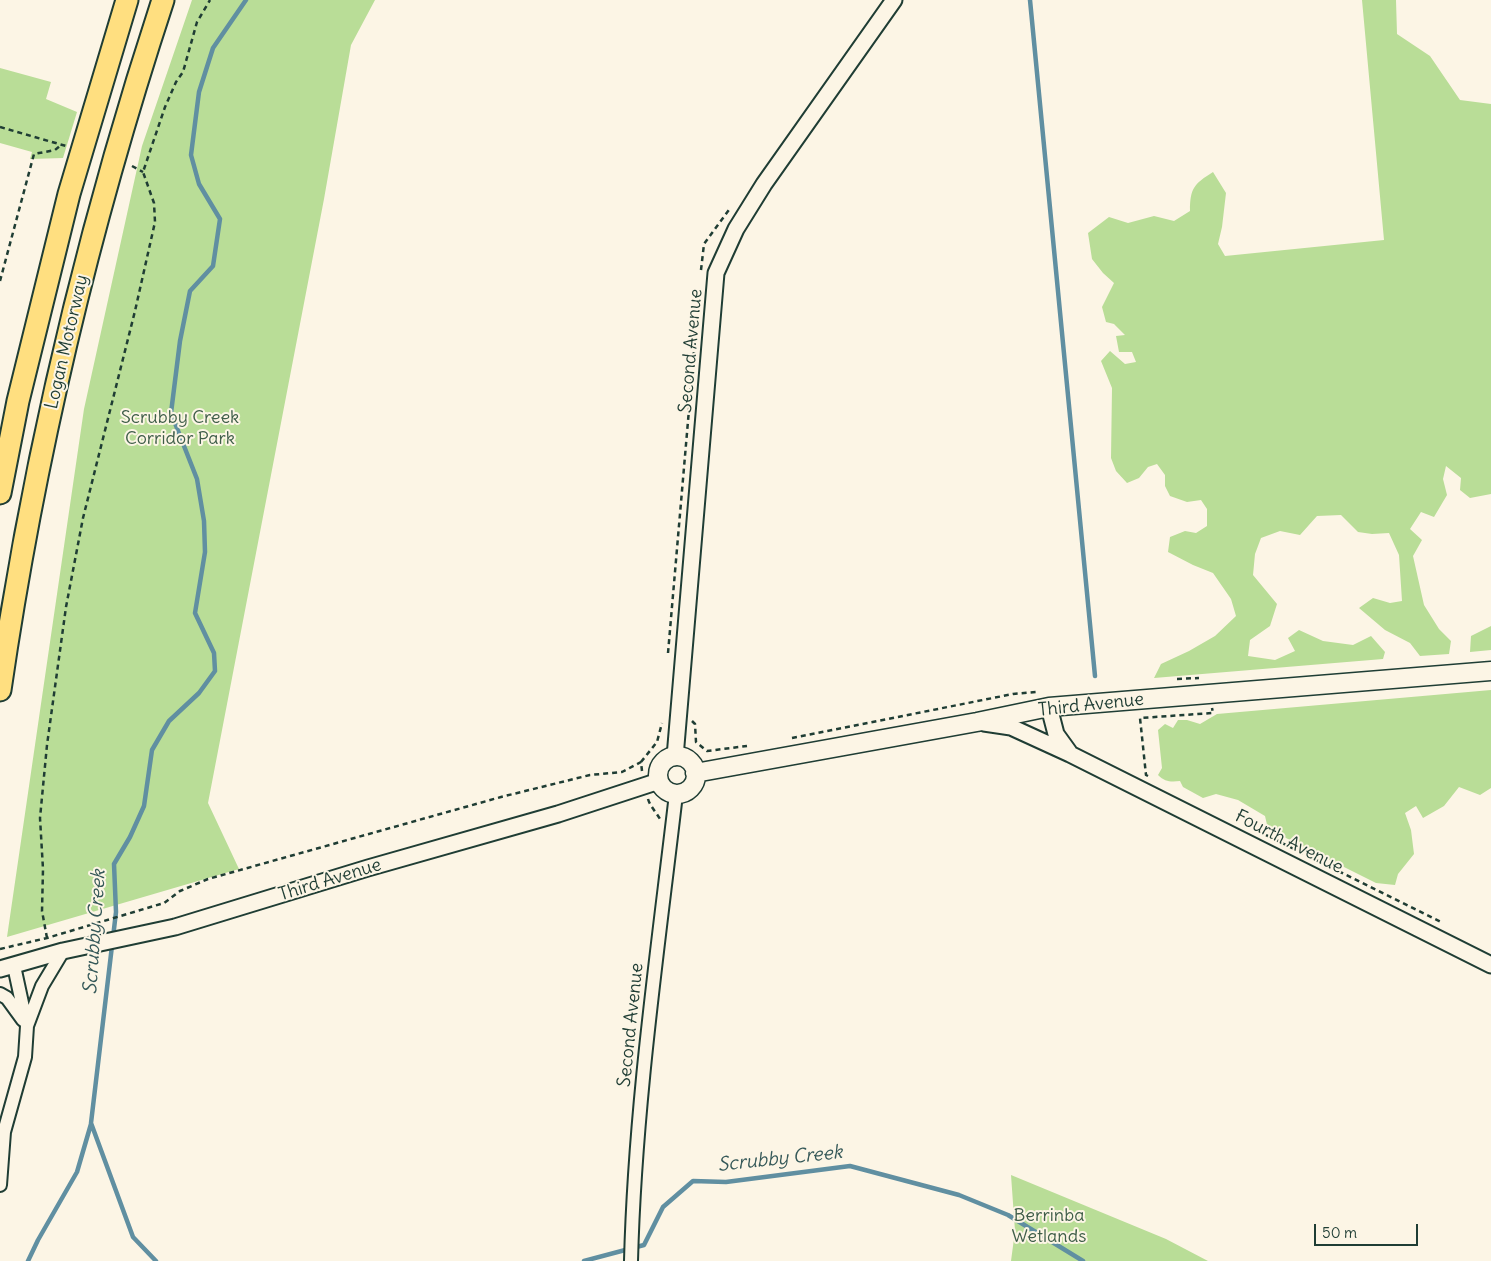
<!DOCTYPE html>
<html>
<head>
<meta charset="utf-8">
<style>
  body { margin:0 }
  #map { position:relative; width:1491px; height:1261px; overflow:hidden; background:#fcf5e5; font-family:Delius,sans-serif }
  canvas { display:block }
  .scale { position:absolute; left:1314px; top:1224px; width:104px; height:22px; box-sizing:border-box; border:2px solid #1f3d34; border-top:0; padding-left:6px; font-size:15px; line-height:18px; white-space:nowrap; color:#1f3d34; -webkit-text-stroke:4px #fcf5e5; paint-order:stroke }
</style>
</head>
<body>
<div id="map">
<canvas width="1491" height="1261"></canvas>
<div class="scale">50 m</div>
</div>
<script>
const g = document.querySelector('canvas').getContext('2d');
g.lineJoin = 'round';
function paint(path, color) {
  g.fillStyle = color;
  g.fill(path, 'evenodd');
}
function stroke(path, color, width, dash) {
  g.strokeStyle = color;
  g.lineWidth = width;
  g.lineCap = dash ? 'butt' : 'round';
  g.setLineDash(dash || []);
  g.stroke(path);
}
function drawText(font, color, halo, rows, align = 'center') {
  g.font = font + ' Delius,sans-serif';
  g.lineWidth = 4;
  g.setLineDash([]);
  g.textBaseline = 'middle';
  g.strokeStyle = halo;
  g.fillStyle = color;
  for (const [text, x, y, turn = 0] of rows) {
    g.save();
    g.translate(x, y);
    g.rotate((+turn || 0) * Math.PI / 180);
    g.textAlign = isNaN(turn) ? turn : align;
    if (halo) g.strokeText(text, 0, 0);
    g.fillText(text, 0, 0);
    g.restore();
  }
}
paint(new Path2D(`
  M192,0h183l-24,45 -27,154 -116,604 31,66 -232,68 77,-528 58,-263z
  M1362,0h34l1,34 33,22 30,44 31,4v390l-21,4 -10,-8 1,-12 -15,-12 -3,13 4,16 -13,22 -13,-5 -11,17 12,11 -9,16 11,49 15,24 12,12 -2,13 -29,2 -10,-13 -25,-13 -26,-22 14,-10 17,5 12,-2 -3,-46 -10,-22 -17,1 -14,-2 -17,-17 -24,1 -17,19 -20,-4 -19,7 -6,16 -2,21 24,29 -7,22 -20,14 -2,16 27,4 20,-9 -7,-13 11,-8 24,11 30,4 18,-9 14,16 -2,7 -229,19 7,-14 28,-13 26,-15 21,-20 -5,-17 -18,-26 -20,-8 -25,-13 2,-15 15,-6 11,2 11,-7v-17l-6,-9 -14,2 -17,-6 -5,-10v-11l-8,-11 -9,3 -9,11 -12,5 -11,-12 -5,-13 1,-70 -11,-27 9,-10 15,13 11,-2 -4,-10h-13l-3,-16 9,-1 -11,-11 -8,-2 -4,-15 12,-24 -11,-10 -11,-14 -4,-26 21,-16 19,6 26,-7 20,5 16,-10c0,-23 4,-27 23,-39l13,21 -4,34 -4,17 7,12 159,-16z
  M0,68l51,14 -5,17 31,13 -14,46 -33,1 2,-7 -32,-9z
  M1491,626v24l-21,2 1,-16z
  M1491,690v98l-11,7 -21,-8 -15,19 -21,12 -7,-12 -11,7 6,17 3,24 -16,20 -3,11 -19,-2 -108,-54 -3,-13 -27,-16 -22,-6 -13,4 -20,-11 -3,-6c-9,1 -15,1 -22,-6l4,-7 -4,-38 7,-6 8,4 5,-8h9l13,4 17,-10z
  M1011,1175l155,64 42,22h-197l4,-30z`), '#b9dd97');
stroke(new Path2D(`
  M1030,0l65,676
  M28,1261l10,-21 39,-68 14,-48
  M156,1261l-23,-24 -42,-114 25,-211 -2,-48 16,-27 14,-31 8,-56 17,-29 30,-28 16,-22 -1,-18 -19,-40 10,-61 -1,-31 -7,-42 -26,-66 9,-72 10,-50 23,-25 7,-47 -21,-35 -8,-29 8,-63 14,-44 33,-48
  M584,1261l60,-16 19,-38 30,-26 33,1 124,-16 109,29 49,20 75,46`), '#608fa1', 4.5);
const minor = new Path2D(`
  M0,994l7,4 16,22
  M27,1026l15,-40 21,-35
  M0,1185l4,-53 21,-75 2,-31 -13,-60
  M631,1261c4,-156 27,-312 45,-467`);
const tertiary = new Path2D(`
  M1049,707l7,27 13,18
  M984,723l27,4 59,27 421,211
  M675,757l41,-484 20,-44 28,-45 130,-184
  M0,969l63,-18 112,-24 193,-59 190,-54 101,-33`);
const secondary = new Path2D(`
  M658 775a19 19 0 1 1 38 0a19 19 0 1 1-38 0Z
  M695,773l282,-51 72,-15 442,-36`);
const motorway = new Path2D(`
  M0,493l18,-92 51,-207 58,-194
  M0,690c34,-234 89,-465 163,-690`);
stroke(minor, '#1f3d34', 16);
stroke(tertiary, '#1f3d34', 19);
stroke(secondary, '#1f3d34', 21);
stroke(motorway, '#1f3d34', 25);
stroke(new Path2D(`
  M0,127l66,19
  M132,166l11,6
  M701,270l3,-26 27,-37
  M0,281l34,-127 21,-4 6,-5
  M668,653l27,-313
  M1177,679l22,-1
  M692,721l3,3 1,18 11,9 40,-5
  M792,738l221,-44 24,-2
  M642,771l-1,-9 16,-20 5,-19
  M1148,776l-2,-1 -6,-57 73,-5 -1,-5
  M648,799c2,7 8,13 12,20
  M1258,831l183,91
  M47,938l-5,-27 1,-42 -3,-51 7,-73 19,-138 17,-89 52,-207 20,-89 -1,-19 -11,-31 22,-65 11,-25 7,-10 14,-50 13,-22
  M0,949l47,-11 117,-35 16,-12 28,-12 293,-82 89,-22 32,-3 19,-10`), '#1f3d34', 2.5, [5, 4]);
stroke(minor, '#fcf5e5', 12);
stroke(tertiary, '#fcf5e5', 15);
stroke(secondary, '#fcf5e5', 18);
stroke(motorway, '#ffdf80', 21);
drawText('18px', '#1f3d34', '#fcf5e5', [
  ["Logan Motorway",67,342,-77],
  ["Second Avenue",691,351,-85],
  ["Third Avenue",1091,705,-6],
  ["Fourth Avenue",1289,842,27],
  ["Third Avenue",330,880,-17],
  ["Second Avenue",631,1025,-84]
]);
drawText('18px', '#3e5d48', '#fcf5e5', [
  ["Scrubby Creek",180,418],
  ["Corridor Park",180,439],
  ["Berrinba",1049,1216],
  ["Wetlands",1049,1237]
]);
drawText('italic 19px', '#355858', '#fcf5e5', [
  ["Scrubby Creek",95,932,-86],
  ["Scrubby Creek",780,1159,-6]
]);
</script>
</body>
</html>
